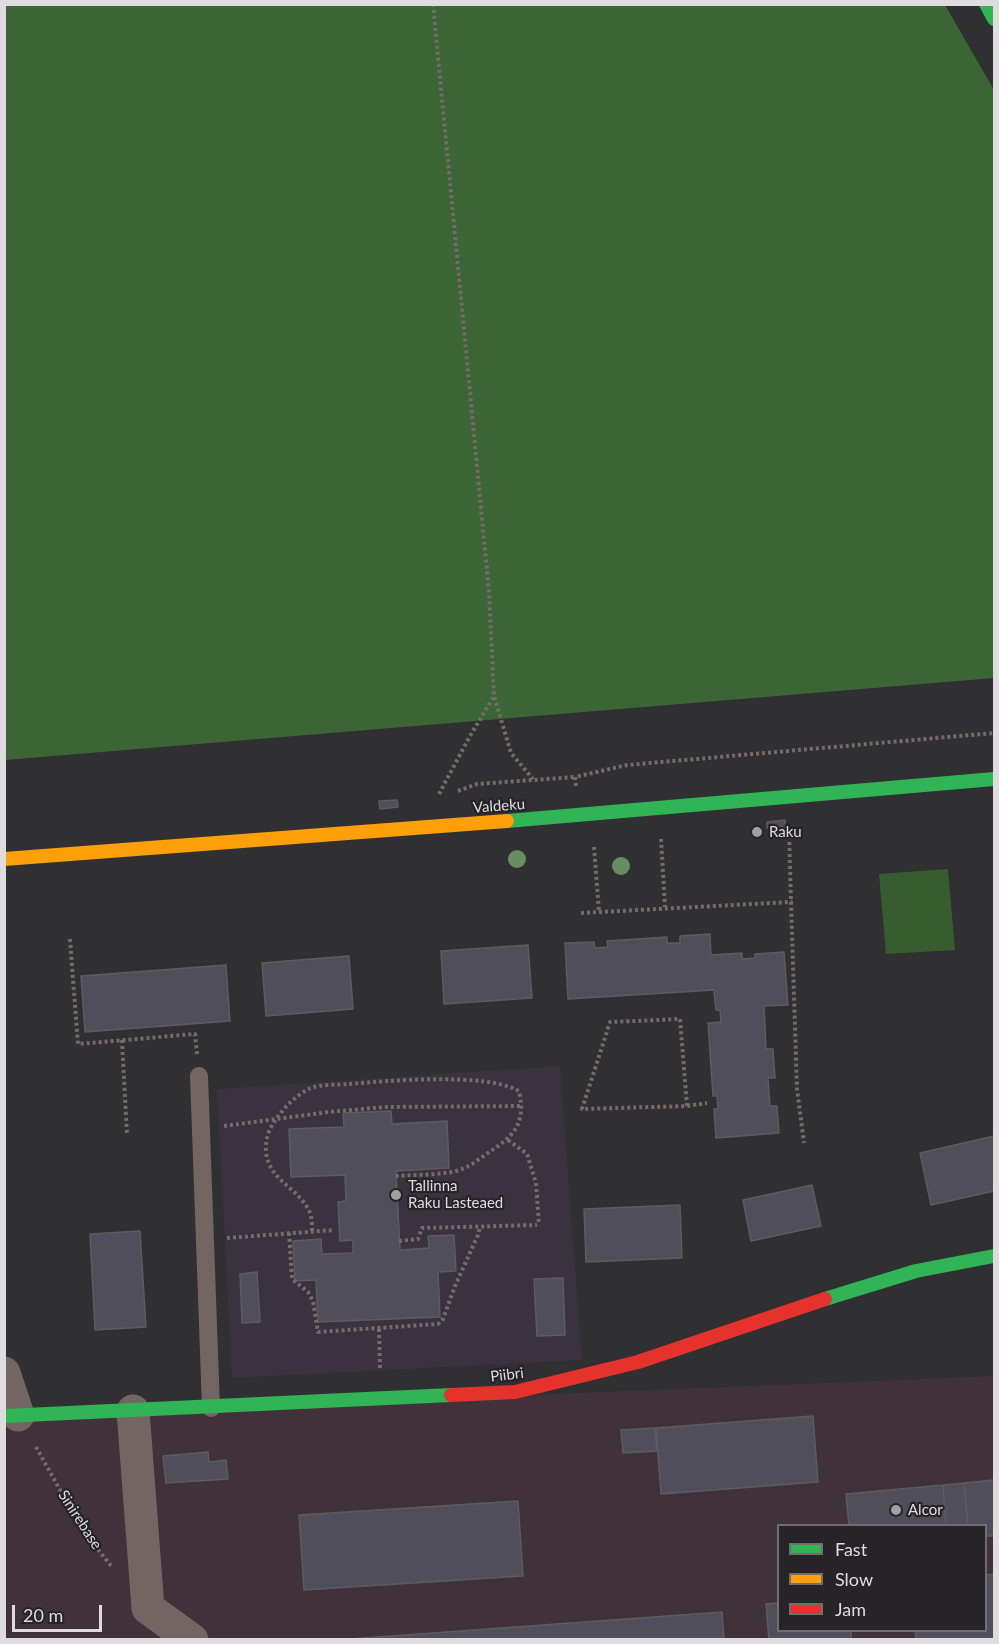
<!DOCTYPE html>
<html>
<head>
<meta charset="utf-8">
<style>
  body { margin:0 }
  #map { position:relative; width:999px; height:1644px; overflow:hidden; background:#302f31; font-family:Lato,sans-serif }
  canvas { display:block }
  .frame { position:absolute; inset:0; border:6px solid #dfdcdf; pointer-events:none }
  .legend { position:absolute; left:777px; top:1524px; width:210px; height:108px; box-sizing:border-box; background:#272428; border:2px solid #716e71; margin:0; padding:8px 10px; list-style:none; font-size:18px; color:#dfdcdf }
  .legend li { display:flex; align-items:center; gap:12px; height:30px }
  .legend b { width:30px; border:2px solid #716e71 }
  .scale { position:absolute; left:12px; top:1605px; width:90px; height:27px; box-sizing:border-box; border:3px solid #dfdcdf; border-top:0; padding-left:8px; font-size:18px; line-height:21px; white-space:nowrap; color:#dfdcdf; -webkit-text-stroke:4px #272428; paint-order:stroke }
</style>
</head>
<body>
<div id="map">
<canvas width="999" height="1644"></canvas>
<div class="frame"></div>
<ul class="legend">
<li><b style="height:8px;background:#30b455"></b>Fast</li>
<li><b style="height:8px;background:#ff9f0a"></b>Slow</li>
<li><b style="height:8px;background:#e5322d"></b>Jam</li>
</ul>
<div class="scale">20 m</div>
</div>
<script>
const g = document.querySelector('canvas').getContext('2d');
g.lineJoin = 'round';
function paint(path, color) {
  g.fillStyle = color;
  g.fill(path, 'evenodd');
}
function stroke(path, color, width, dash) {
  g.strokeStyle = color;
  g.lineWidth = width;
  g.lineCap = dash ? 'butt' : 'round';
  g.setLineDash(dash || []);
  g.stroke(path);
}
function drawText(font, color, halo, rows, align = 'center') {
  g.font = font + ' Lato,sans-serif';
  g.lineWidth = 4.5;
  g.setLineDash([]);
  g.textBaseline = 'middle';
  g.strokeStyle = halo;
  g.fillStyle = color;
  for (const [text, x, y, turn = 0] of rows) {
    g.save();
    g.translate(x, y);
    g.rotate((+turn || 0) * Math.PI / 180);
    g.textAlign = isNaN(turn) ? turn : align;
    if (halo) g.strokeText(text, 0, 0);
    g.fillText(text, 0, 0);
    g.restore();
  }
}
paint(new Path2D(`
  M994,1376v263l-989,1v-221l206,-11zM778,1526h208v104h-208z`), '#40313a');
paint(new Path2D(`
  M560,1066l22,294 -350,18 -15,-289z`), '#3b323f');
paint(new Path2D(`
  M948,869l7,81 -69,4 -7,-80z`), '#375c30');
paint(new Path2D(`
  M5,4l940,1 49,85v588l-989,82z`), '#3b6534');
const building = new Path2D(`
  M397,800l1,7 -18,2 -1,-8z
  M785,820v7l-18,1v-6z
  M710,934l1,21 31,-2v6l13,-1v-4l29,-2 4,53 -24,1 2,43h7l2,29h-7l2,28h7l2,27 -63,5 -2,-29h4l-1,-13h-4l-5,-73 13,-1 -1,-12h-4l-2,-20 -146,9 -3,-56 29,-1 1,6 13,-1 -1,-6 60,-4v6h13v-7z
  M528,945l4,53 -88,6 -3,-53z
  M349,956l4,53 -87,7 -4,-53z
  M226,965l4,56 -145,11 -4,-56z
  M391,1111l1,13 55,-3 2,47 -53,3 4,79 29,-2 -1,-12 26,-1 2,36 -18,1 2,45 -122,5 -2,-42 -21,1 -2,-40 28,-2 1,15 31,-1v-13l-13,1 -2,-39 8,-1 -1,-26 -54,2 -2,-48 55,-2 -1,-14z
  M994,1136v55l-63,14 -11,-52z
  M812,1185l9,41 -70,15 -8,-41z
  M680,1205l2,53 -96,4 -2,-53z
  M140,1231l6,96 -51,3 -5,-96z
  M257,1272l3,50 -18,1 -2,-49z
  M563,1278l2,57 -28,1 -3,-57z
  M813,1416l5,66 -157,12 -5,-66z
  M655,1428l2,23 -34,2 -2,-23z
  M208,1452l1,10 17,-2 2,19 -62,4 -3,-27z
  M994,1480v56h-8v-10h-18l-4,-43z
  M964,1483l4,43h-22l-3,-41z
  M943,1485l3,41h-97l-3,-32z
  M518,1501l5,75 -219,14 -5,-75z
  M994,1574v65l-78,1 -1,-10h71v-55z
  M778,1603v27h73v10h-82l-3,-36z
  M722,1612l2,28 -374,-1z`);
paint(building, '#514e5b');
stroke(building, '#5c5c5e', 1.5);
stroke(new Path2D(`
  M433,4l56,588 5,104 17,57 22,26
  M576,786l-1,-9 52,-12 367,-32
  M458,791l19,-7 98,-7
  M439,794l31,-58 24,-40
  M789,830l2,72
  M661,839l4,68
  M594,847l5,65
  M581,913l210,-11 6,187 7,54
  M70,939l8,105 117,-10 2,20
  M122,1040l5,95
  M687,1106l-7,-87 -70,3 -28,87 105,-3 20,-3
  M224,1126l105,-14 56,-5 137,-1
  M508,1140l19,14 9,29 3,42
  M312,1231c0,-6 0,-12 -2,-18 -12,-29 -51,-34 -43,-75 3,-17 28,-44 44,-50 10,-4 26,-3 37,-4 39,-3 138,-12 171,7 8,35 -7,46 -34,64 -9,7 -21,15 -33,17 -18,3 -37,3 -56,4
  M289,1233l3,46 16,13 5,9 5,31 120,-8 5,-5 12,-33 23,-51 2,-8
  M227,1238l107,-8
  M399,1241l19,-2 4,-11 115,-3
  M379,1329l1,39
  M36,1447l47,84 29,36`), '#756b69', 4, [3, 3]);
stroke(new Path2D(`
  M199,1076l12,332`), '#736561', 18);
stroke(new Path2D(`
  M4,1373l14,42
  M133,1411l15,197 44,32`), '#736561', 33);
stroke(new Path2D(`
  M986,4l8,15
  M507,821l487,-42
  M825,1299l91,-28 78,-15
  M4,1416l447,-21`), '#30b455', 14);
stroke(new Path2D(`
  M4,859l503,-38`), '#ff9f0a', 14);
stroke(new Path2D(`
  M451,1395l64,-3 123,-30 187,-63`), '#e5322d', 14);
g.fillStyle = '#678d61';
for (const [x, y] of [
  [517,859],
  [621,866]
]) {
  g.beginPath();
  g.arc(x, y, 9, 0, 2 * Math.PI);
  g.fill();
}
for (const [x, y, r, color] of [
  [757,832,6,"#a29fa2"],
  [396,1195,6,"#a29fa2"],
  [896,1510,6,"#a29fa2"]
]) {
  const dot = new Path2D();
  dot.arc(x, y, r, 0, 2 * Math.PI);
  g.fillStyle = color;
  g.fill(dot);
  stroke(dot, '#272428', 2);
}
drawText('15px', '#dfdcdf', '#272428', [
  ["Valdeku",499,806,-4],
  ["Piibri",507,1375,-7],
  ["Sinirebase",80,1520,57]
]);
drawText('15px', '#dfdcdf', '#272428', [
  ["Raku",769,832],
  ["Tallinna",408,1186],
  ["Raku Lasteaed",408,1203],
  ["Alcor",908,1510]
], 'left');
</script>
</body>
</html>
